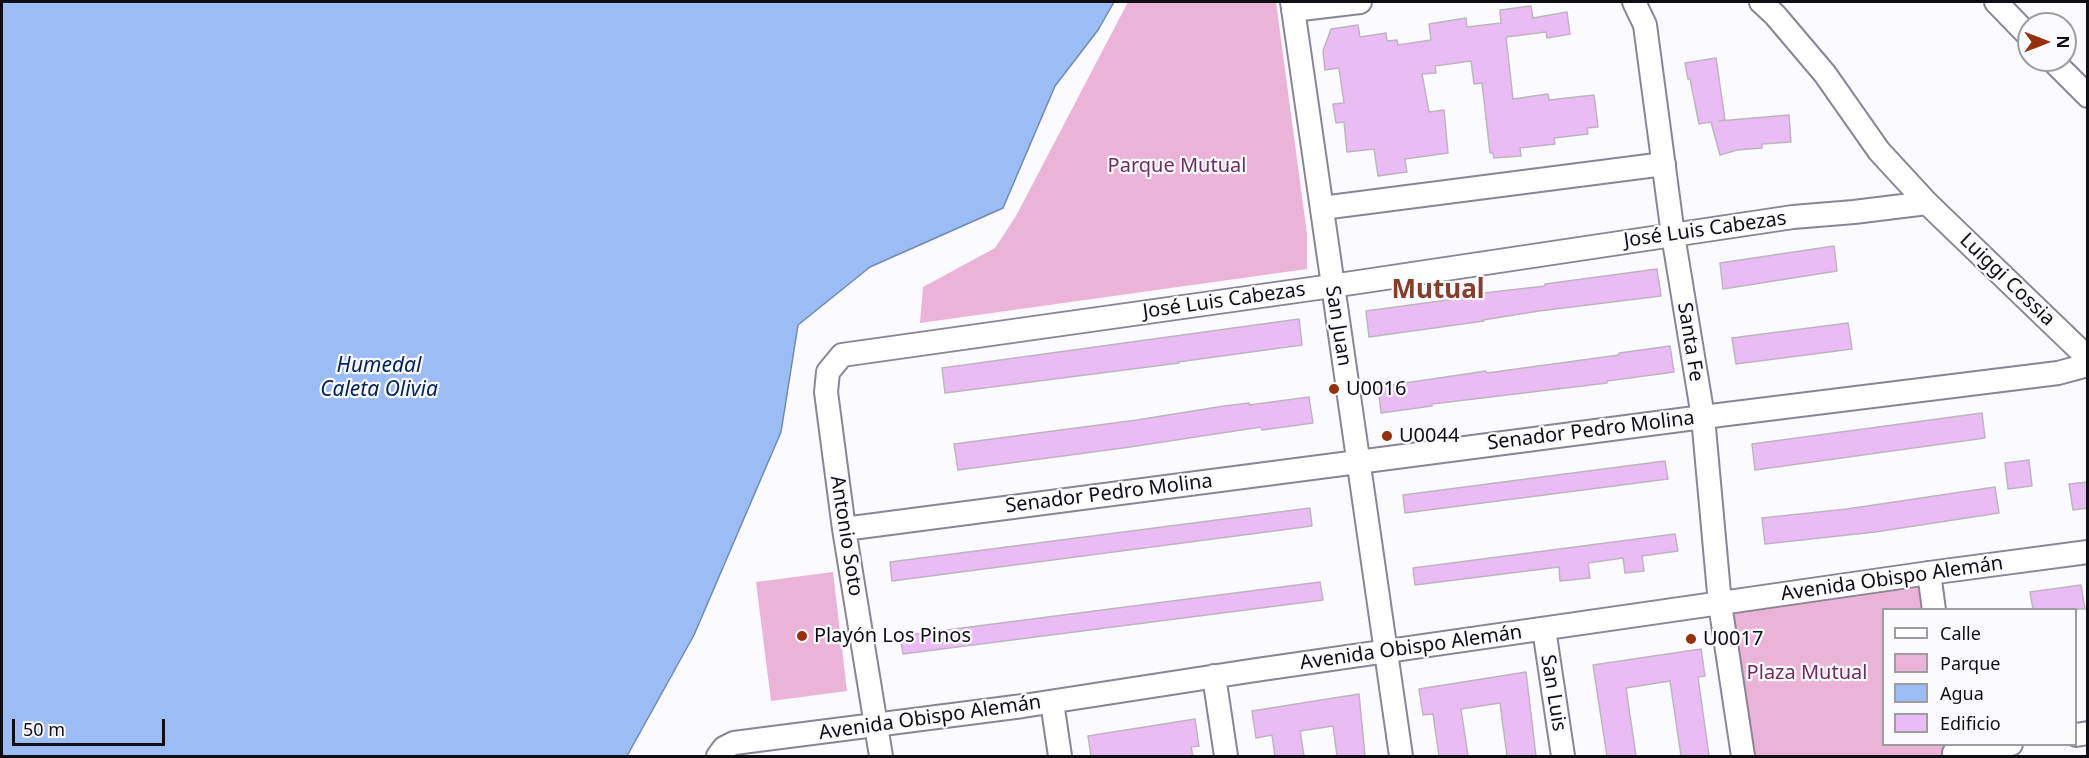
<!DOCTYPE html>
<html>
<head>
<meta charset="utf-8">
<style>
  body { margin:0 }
  #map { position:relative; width:2089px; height:758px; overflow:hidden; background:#fbfafe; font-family:"Noto Sans",sans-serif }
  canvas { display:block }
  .frame { position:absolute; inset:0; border:3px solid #100e15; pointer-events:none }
  .legend { position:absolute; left:1882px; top:608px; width:195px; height:138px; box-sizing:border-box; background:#fbfafe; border:2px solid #9d9ca1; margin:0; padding:8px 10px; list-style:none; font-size:18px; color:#100e15 }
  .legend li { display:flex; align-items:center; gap:12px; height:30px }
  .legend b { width:30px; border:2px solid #9d9ca1 }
  .north { position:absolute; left:2017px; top:12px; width:60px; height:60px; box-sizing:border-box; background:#fbfafe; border:2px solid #9d9ca1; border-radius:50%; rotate:90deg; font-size:16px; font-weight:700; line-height:24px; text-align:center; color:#100e15 }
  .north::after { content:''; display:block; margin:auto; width:21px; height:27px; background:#962f0b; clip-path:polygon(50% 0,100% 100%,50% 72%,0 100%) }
  .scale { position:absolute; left:12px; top:719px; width:153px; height:27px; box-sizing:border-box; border:3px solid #100e15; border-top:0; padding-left:8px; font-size:18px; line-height:21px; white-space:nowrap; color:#100e15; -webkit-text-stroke:4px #fbfafe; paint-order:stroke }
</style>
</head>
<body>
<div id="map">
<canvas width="2089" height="758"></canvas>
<div class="frame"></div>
<ul class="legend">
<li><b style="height:8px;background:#fff"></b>Calle</li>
<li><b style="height:16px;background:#ecb3d9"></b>Parque</li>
<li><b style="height:16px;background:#9bbcf4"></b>Agua</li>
<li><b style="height:16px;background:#e9bdf4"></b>Edificio</li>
</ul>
<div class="north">N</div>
<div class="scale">50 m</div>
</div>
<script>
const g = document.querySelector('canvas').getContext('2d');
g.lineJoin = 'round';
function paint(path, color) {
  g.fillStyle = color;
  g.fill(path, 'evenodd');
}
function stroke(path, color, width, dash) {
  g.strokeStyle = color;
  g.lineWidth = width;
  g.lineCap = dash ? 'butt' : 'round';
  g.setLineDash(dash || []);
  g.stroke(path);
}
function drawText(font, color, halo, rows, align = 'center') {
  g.font = font + ' "Noto Sans",sans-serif';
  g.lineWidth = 4.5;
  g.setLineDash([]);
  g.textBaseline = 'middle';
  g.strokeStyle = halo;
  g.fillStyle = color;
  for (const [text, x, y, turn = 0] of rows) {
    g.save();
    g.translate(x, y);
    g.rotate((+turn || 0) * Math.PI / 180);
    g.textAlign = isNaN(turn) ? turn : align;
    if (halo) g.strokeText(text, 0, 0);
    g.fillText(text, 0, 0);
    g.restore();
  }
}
paint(new Path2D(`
  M1128,2h148l31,232v35l-387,54 3,-36 72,-39 21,-32z
  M833,572l14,119 -76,10 -15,-119z
  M1929,573l5,36 -50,1v134l68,1 2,11h-212l-22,-152z`), '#ecb3d9');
const water = new Path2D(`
  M2,2h1112l-16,28 -43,56 -52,122 -133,59 -72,58 -17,107 -87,203 -67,121h-625z`);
paint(water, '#9bbcf4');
stroke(water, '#7188b1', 1.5);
const building = new Path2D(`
  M1531,6l2,12 34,-6 3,22 -23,4 -1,-6 -40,5 7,62 35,-5 1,6 45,-5 4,32 -11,1 1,6 -34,4 1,6 -35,4 1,8 -27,2 -1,-5h-3l-8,-70 -8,1 -3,-23 -36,5 1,7 -14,1 7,38 15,-2 4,43 -43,6 2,13 -29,4 -4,-27 -27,3 -3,-30 -8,1 -3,-19 11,-1 -5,-35 -14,2 -2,-19 8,-22 27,-4 2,12 26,-4 1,8 10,-1 1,5 33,-5 -2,-16 37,-6 1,9 34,-4 -1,-13z
  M1716,58l9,62 -6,1 70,-6 2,27 -29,2v4l-25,2 -17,5 -9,-33 -12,2 -9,-45h-2l-3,-16z
  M1834,246l3,25 -114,18 -3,-26z
  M1657,269l4,27 -122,15 -56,9 1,1 -115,16 -3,-26 118,-16v-2l61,-7v-2z
  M1299,319l3,26 -124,17 1,1 -234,30 -3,-25z
  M1848,323l4,26 -116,15 -4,-26z
  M1670,346l4,26 -67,9v2l-175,21v2l-51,7 -3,-26 108,-16 1,2 132,-18v-2z
  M1309,397l4,26 -51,7 -1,-3 -131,20 -172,23 -4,-26 183,-24 87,-14 25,-3v2z
  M1982,413l3,25 -230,32 -3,-26z
  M2029,460l3,26 -24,3 -3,-26z
  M1665,461l3,18 -263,34 -2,-18z
  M2088,482v26l-15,2 -4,-26z
  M1995,487l4,26 -124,19 -110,12 -3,-26 85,-9z
  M1310,508l2,18 -420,55 -2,-19z
  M1675,534l3,17 -36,5 2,15 -19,2 -2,-15 -35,5 2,15 -30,3 -1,-14 -144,18 -2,-17z
  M1320,582l3,18 -420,54 -3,-18z
  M2081,585l4,24h-52l-3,-17z
  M1701,649l4,27 -7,1 11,79h-28l-11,-75 -44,7 10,68h-29l-14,-91z
  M1526,672l10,84h-29l-7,-53 -39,6 7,47h-29l-6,-42 -10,1 -4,-26z
  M1359,694l6,62h-28l-4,-30 -33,5 4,25h-29l-3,-21 -16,3 -4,-27z
  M1195,719l4,27 -8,1 2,9h-102l-3,-20z`);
paint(building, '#e9bdf4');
stroke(building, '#bfb3c2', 1.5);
const minor = new Path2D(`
  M1292,2l109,754
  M1634,2l11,23 28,210 30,182 17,187 23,152
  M1761,2l14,13 50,59 54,77 48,52 161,155
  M1996,2l33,34
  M1293,10l67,-8
  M2052,60l36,36
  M1322,208l342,-44
  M844,529l859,-112 355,-44 30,-8
  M1929,573l5,37
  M1544,629l19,127
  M1214,676l12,80
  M1052,702l8,54
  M2076,735l12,-2
  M1954,753l57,-9
  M718,756l6,-8 10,-5 289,-37 233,-36 673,-97 159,-21
  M881,756l-37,-227 -18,-137 2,-20 14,-17 490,-69 461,-69 61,-5 73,-9`);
stroke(minor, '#8a8495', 26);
stroke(minor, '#fff', 22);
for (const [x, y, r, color] of [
  [1334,389,6,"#962f0b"],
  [1387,436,6,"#962f0b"],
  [802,636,6,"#962f0b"],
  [1691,639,6,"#962f0b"]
]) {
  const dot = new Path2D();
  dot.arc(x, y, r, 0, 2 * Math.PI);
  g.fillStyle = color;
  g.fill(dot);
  stroke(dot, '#fbfafe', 2);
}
drawText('20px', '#702b5f', '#fbfafe', [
  ["Parque Mutual",1177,166],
  ["Plaza Mutual",1807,673]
]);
drawText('20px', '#100e15', '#fbfafe', [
  ["José Luis Cabezas",1705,230,-8],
  ["Luiggi Cossia",2007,280,44],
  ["José Luis Cabezas",1224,301,-8],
  ["San Juan",1338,326,81],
  ["Santa Fe",1690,342,81],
  ["Senador Pedro Molina",1591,431,-7],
  ["Senador Pedro Molina",1109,494,-7],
  ["Antonio Soto",846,536,81],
  ["Avenida Obispo Alemán",1892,579,-8],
  ["Avenida Obispo Alemán",1411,648,-8],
  ["San Luis",1553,693,81],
  ["Avenida Obispo Alemán",930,718,-8]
]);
drawText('20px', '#100e15', '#fbfafe', [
  ["U0016",1346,389],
  ["U0044",1399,436],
  ["Playón Los Pinos",814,636],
  ["U0017",1703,639]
], 'left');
drawText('italic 21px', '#012463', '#fbfafe', [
  ["Humedal",379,366],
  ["Caleta Olivia",379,390]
]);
drawText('bold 26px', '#843f2b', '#fbfafe', [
  ["Mutual",1438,291]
]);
</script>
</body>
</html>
